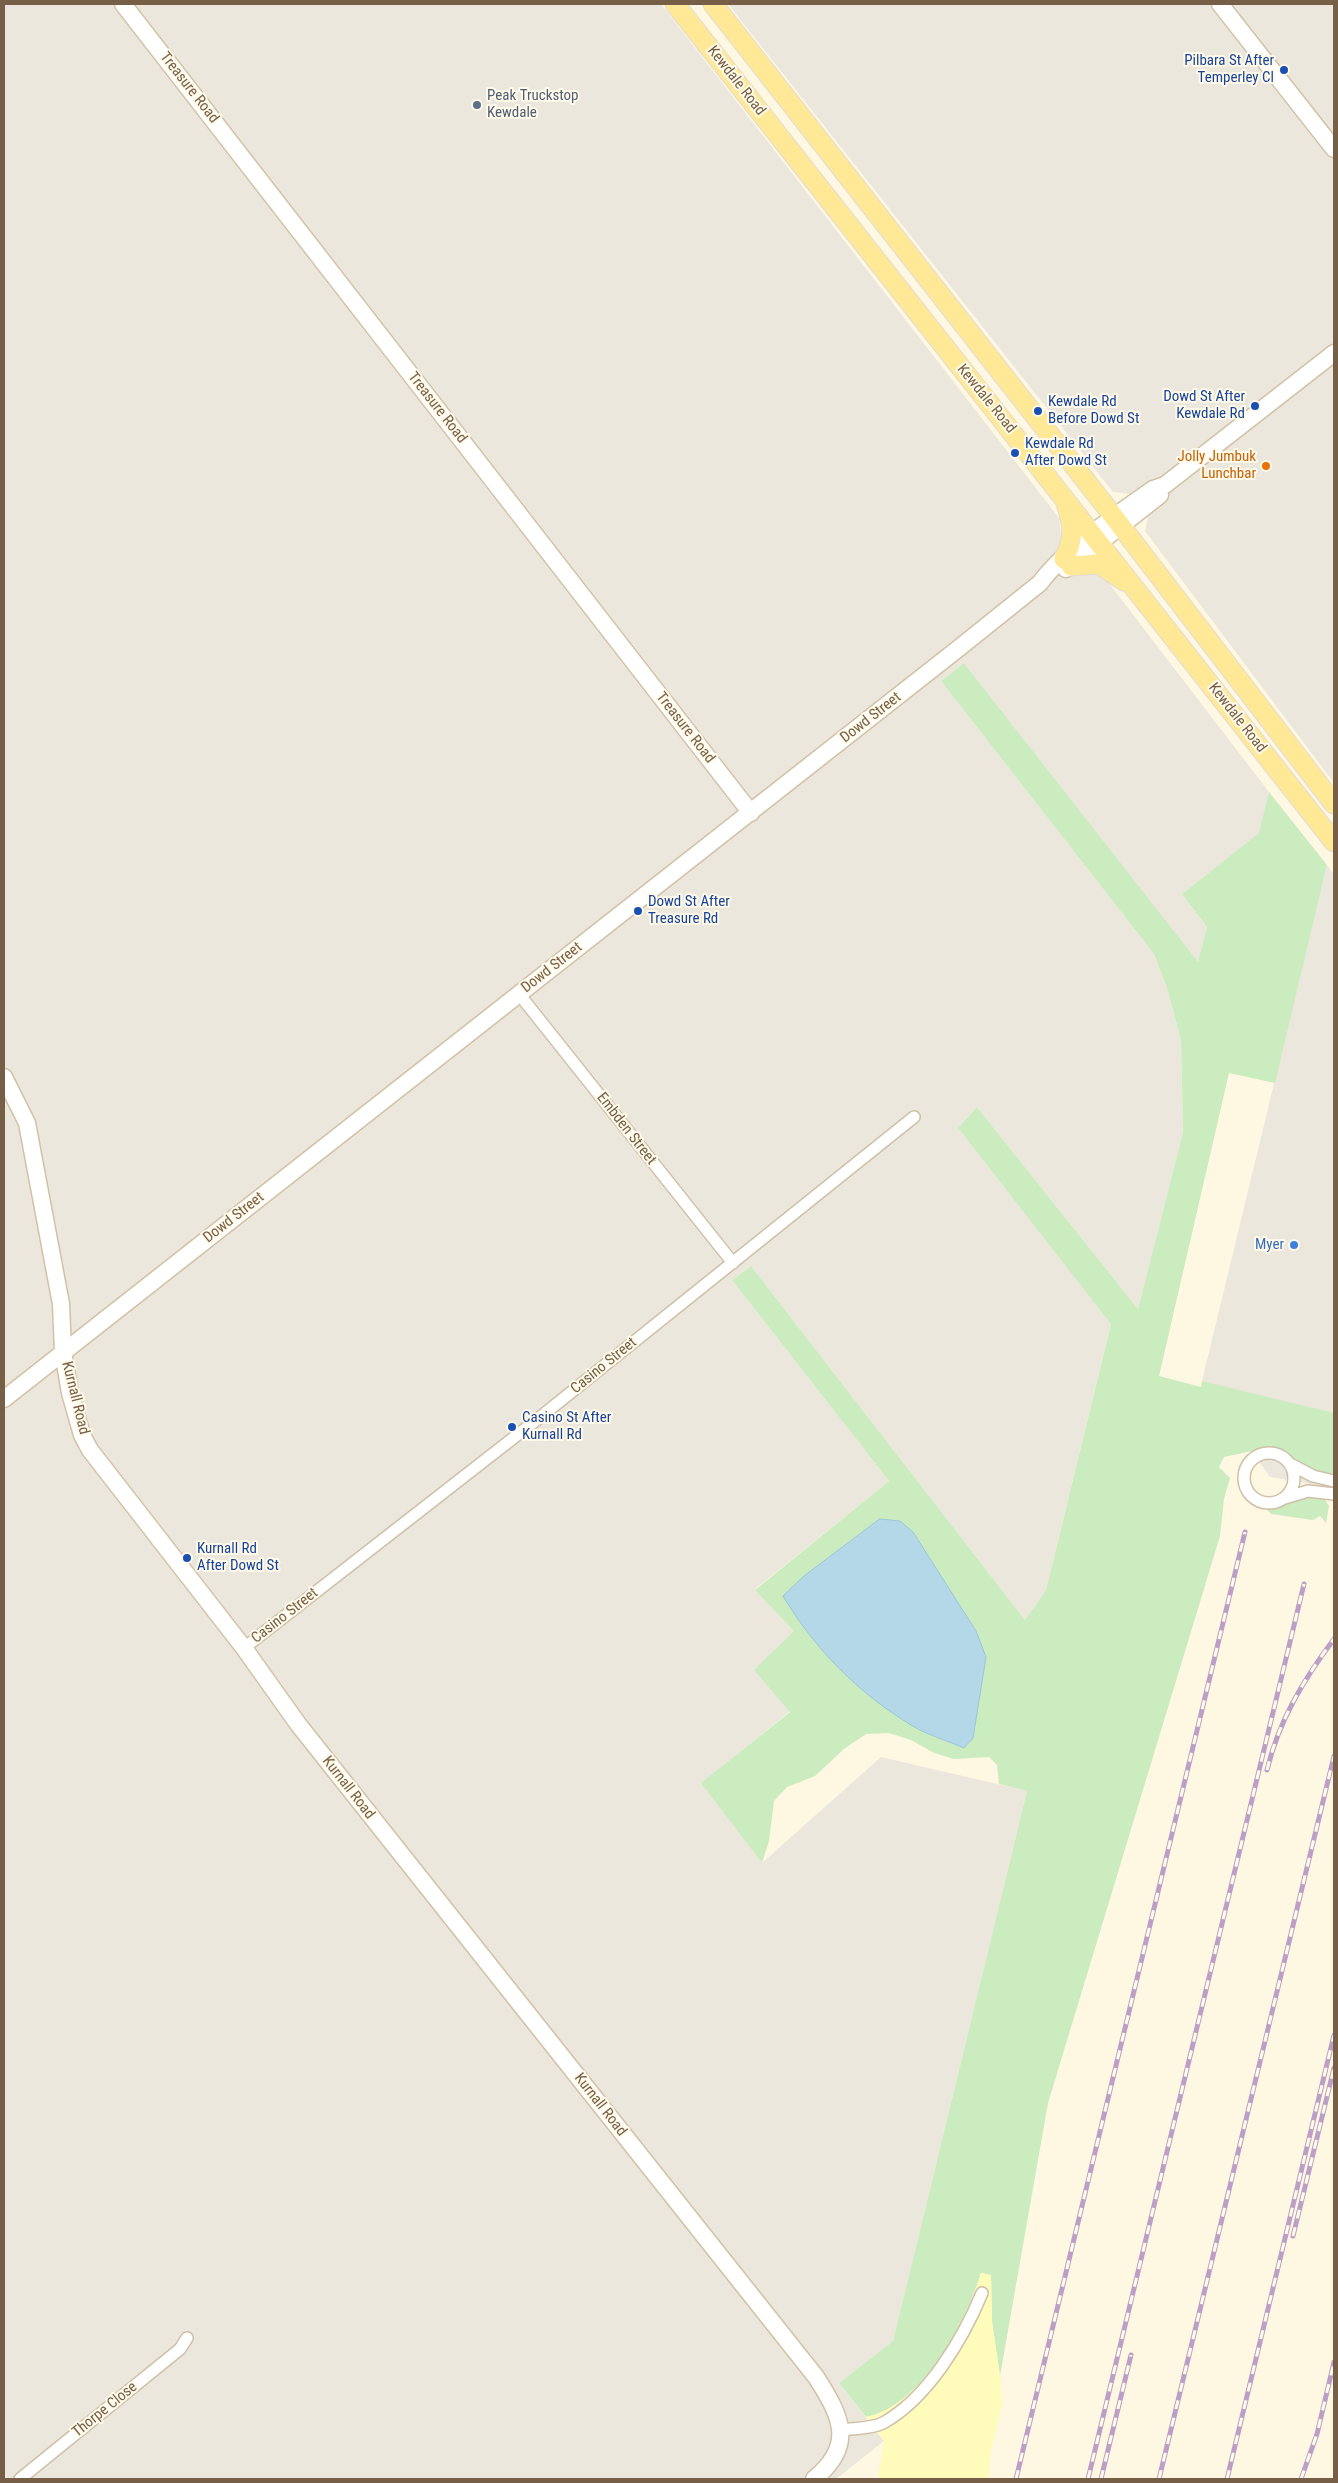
<!DOCTYPE html>
<html>
<head>
<meta charset="utf-8">
<style>
  body { margin:0 }
  #map { position:relative; width:1338px; height:2483px; overflow:hidden; background:#fef7e1; font-family:"Roboto Condensed",sans-serif }
  canvas { display:block }
  .frame { position:absolute; inset:0; border:5px solid #765f46; pointer-events:none }
</style>
</head>
<body>
<div id="map">
<canvas width="1338" height="2483"></canvas>
<div class="frame"></div>
</div>
<script>
const g = document.querySelector('canvas').getContext('2d');
g.lineJoin = 'round';
function paint(path, color) {
  g.fillStyle = color;
  g.fill(path, 'evenodd');
}
function stroke(path, color, width, dash) {
  g.strokeStyle = color;
  g.lineWidth = width;
  g.lineCap = dash ? 'butt' : 'round';
  g.setLineDash(dash || []);
  g.stroke(path);
}
function drawText(font, color, halo, rows, align = 'center') {
  g.font = font + ' "Roboto Condensed",sans-serif';
  g.lineWidth = 4;
  g.setLineDash([]);
  g.textBaseline = 'middle';
  g.strokeStyle = halo;
  g.fillStyle = color;
  for (const [text, x, y, turn = 0] of rows) {
    g.save();
    g.translate(x, y);
    g.rotate((+turn || 0) * Math.PI / 180);
    g.textAlign = isNaN(turn) ? turn : align;
    if (halo) g.strokeText(text, 0, 0);
    g.fillText(text, 0, 0);
    g.restore();
  }
}
paint(new Path2D(`
  M4,4h657l398,514 3,29 20,25 15,3 11,7 161,210 -9,41 -78,61 25,33 -9,36 -234,-300 -23,18 213,273 13,34 14,52 2,92 -45,177 -161,-202 -19,21 153,195 -65,267 -21,30 -274,-354 -19,14 157,201 -134,108 39,42 -4,80 -88,72 60,80 119,-106 146,34 -134,550 -54,42 45,58 -48,38h-832z
  M728,4h606v779l-189,-252 3,-14 -16,-23 -19,-2z
  M1327,865l7,9v614l-64,-11 -68,-96z`), '#ece7dd');
paint(new Path2D(`
  M964,663l234,299 9,-35 -25,-33 77,-61 10,-41 58,73 -52,218 -46,-10 -70,303 42,11 1,-6 132,32v64l-15,-4 -42,-25 -16,1 -37,8 -5,10 11,11 -6,21 -4,37 -172,567 -48,273 -8,-54 -1,-47 -10,-2c-15,49 -60,134 -115,144l-27,-34 54,-42 134,-550 -28,-7 -2,-19 -8,-8 -35,2 -20,-6 -23,-13 -22,-7 -23,1 -22,15 -29,27 -28,11 -13,14 -5,40 -7,22 -61,-80 89,-71 -36,-42 40,-39 -39,-41 134,-109 -157,-201 19,-14 274,354 21,-30 65,-266 -153,-196 19,-21 161,202 45,-177 -2,-92 -14,-52 -13,-34 -213,-273z
  M1311,1496l14,4 4,6 -3,17 -6,-7 -7,4 -42,-6 -4,-4v-2l6,-3z`), '#caecbf');
paint(new Path2D(`
  M981,2273l10,2 1,47 8,54 2,30 -12,49 -1,24h-111l6,-38 -18,-24c55,-10 100,-95 115,-144z`), '#fffbba');
const water = new Path2D(`
  M880,1519l20,2 13,11 63,99 10,26 -13,81 -9,10c-18,-8 -37,-13 -53,-23 -53,-32 -97,-77 -128,-129l21,-20z`);
paint(water, '#b5d8e8');
stroke(water, '#9ac6db', 1);
const street = new Path2D(`
  M519,994l214,269
  M1244 1478a25 25 0 1 1 50 0a25 25 0 1 1-50 0Z
  M1290,1464l23,12 21,5
  M1285,1498l23,-7 26,3
  M244,1648l295,-230 375,-301
  M841,2430c13,-2 30,-1 42,-7 45,-25 80,-84 99,-130
  M20,2479l160,-130 7,-11`);
const secondary = new Path2D(`
  M123,4l628,809
  M1220,4l114,145
  M1066,569l94,-74
  M4,1077l23,46 34,181 2,48 7,41 12,42 8,15 154,198 54,76 518,653c25,39 40,68 -2,102
  M4,1399l955,-751 81,-65c24,-33 79,-70 113,-94l12,-4 169,-132`);
const primary = new Path2D(`
  M675,4l659,838
  M713,4l401,513 220,287
  M1064,559c11,-22 9,-33 2,-56
  M1071,566l28,-2 25,17`);
stroke(street, '#cfc0a7', 14);
stroke(secondary, '#d3c1a4', 19);
stroke(primary, '#e1dcd6', 21);
stroke(street, '#fff', 11);
stroke(secondary, '#fff', 16);
stroke(primary, '#ffe997', 19);
const rail = new Path2D(`
  M1267,1770c12,-50 37,-91 67,-131
  M1293,2236l41,-168
  M1016,2479l229,-947
  M1088,2479l216,-895
  M1101,2479l30,-124
  M1159,2479l175,-723
  M1227,2479l107,-444
  M1301,2479l16,-45 17,-72`);
stroke(rail, '#bb9fc7', 5);
stroke(rail, '#fffae9', 3, [9]);
for (const [x, y, r, color] of [
  [1284,70,5,"#1a4fb4"],
  [477,105,5,"#5c6f8a"],
  [1255,406,5,"#1a4fb4"],
  [1038,411,5,"#1a4fb4"],
  [1015,453,5,"#1a4fb4"],
  [1266,466,5,"#e8710a"],
  [638,911,5,"#1a4fb4"],
  [1294,1245,5,"#3f7fe0"],
  [512,1427,5,"#1a4fb4"],
  [187,1558,5,"#1a4fb4"]
]) {
  const dot = new Path2D();
  dot.arc(x, y, r, 0, 2 * Math.PI);
  g.fillStyle = color;
  g.fill(dot);
  stroke(dot, '#fffae9', 2);
}
drawText('15px', '#164399', '#fffae9', [
  ["Pilbara St After",1274,61,"right"],
  ["Temperley Cl",1274,78,"right"],
  ["Dowd St After",1245,397,"right"],
  ["Kewdale Rd",1245,414,"right"],
  ["Kewdale Rd",1048,402],
  ["Before Dowd St",1048,419],
  ["Kewdale Rd",1025,444],
  ["After Dowd St",1025,461],
  ["Dowd St After",648,902],
  ["Treasure Rd",648,919],
  ["Casino St After",522,1418],
  ["Kurnall Rd",522,1435],
  ["Kurnall Rd",197,1549],
  ["After Dowd St",197,1566]
], 'left');
drawText('15px', '#765f46', '#fffae9', [
  ["Kewdale Road",736,81,52],
  ["Treasure Road",189,88,52],
  ["Kewdale Road",986,399,51],
  ["Treasure Road",437,408,52],
  ["Dowd Street",871,718,-38],
  ["Kewdale Road",1237,718,52],
  ["Treasure Road",685,728,52],
  ["Dowd Street",552,968,-38],
  ["Embden Street",626,1129,52],
  ["Dowd Street",234,1218,-38],
  ["Casino Street",604,1366,-39],
  ["Kurnall Road",75,1398,76],
  ["Casino Street",285,1616,-38],
  ["Kurnall Road",348,1788,52],
  ["Kurnall Road",600,2105,52],
  ["Thorpe Close",105,2410,-39]
]);
drawText('15px', '#4e5e75', '#fffae9', [
  ["Peak Truckstop",487,96],
  ["Kewdale",487,113]
], 'left');
drawText('15px', '#c56008', '#fffae9', [
  ["Jolly Jumbuk",1256,457],
  ["Lunchbar",1256,474]
], 'right');
drawText('15px', '#366cbe', '#fffae9', [
  ["Myer",1284,1245]
], 'right');
</script>
</body>
</html>
